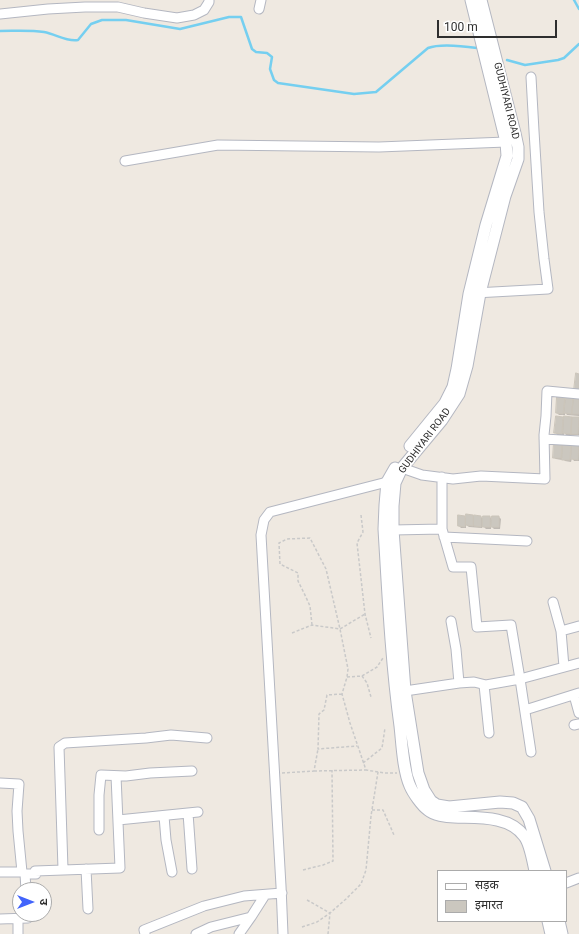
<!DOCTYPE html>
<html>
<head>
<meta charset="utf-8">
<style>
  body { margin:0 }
  #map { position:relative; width:579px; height:934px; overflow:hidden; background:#efe9e1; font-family:Roboto,"Noto Sans Devanagari",sans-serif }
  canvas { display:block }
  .legend { position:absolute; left:437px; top:870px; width:130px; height:52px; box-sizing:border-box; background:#fff; border:1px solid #ababab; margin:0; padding:5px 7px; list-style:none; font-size:12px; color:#2e2e2e }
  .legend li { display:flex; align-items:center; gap:8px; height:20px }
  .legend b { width:20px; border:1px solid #ababab }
  .north { position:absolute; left:12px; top:882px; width:40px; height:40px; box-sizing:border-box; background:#fff; border:1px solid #ababab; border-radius:50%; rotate:90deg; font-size:11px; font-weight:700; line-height:16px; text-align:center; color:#2e2e2e }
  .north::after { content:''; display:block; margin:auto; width:14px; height:18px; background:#4264fb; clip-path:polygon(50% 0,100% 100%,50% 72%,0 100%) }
  .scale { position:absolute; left:437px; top:20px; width:120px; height:18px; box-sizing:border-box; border:2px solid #2e2e2e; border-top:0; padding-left:5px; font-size:12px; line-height:14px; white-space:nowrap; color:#2e2e2e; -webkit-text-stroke:3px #fff; paint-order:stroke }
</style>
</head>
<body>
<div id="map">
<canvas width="579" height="934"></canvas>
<ul class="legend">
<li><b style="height:5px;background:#fff"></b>सड़क</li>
<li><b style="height:11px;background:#cbc7bf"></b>इमारत</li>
</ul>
<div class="north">उ</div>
<div class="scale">100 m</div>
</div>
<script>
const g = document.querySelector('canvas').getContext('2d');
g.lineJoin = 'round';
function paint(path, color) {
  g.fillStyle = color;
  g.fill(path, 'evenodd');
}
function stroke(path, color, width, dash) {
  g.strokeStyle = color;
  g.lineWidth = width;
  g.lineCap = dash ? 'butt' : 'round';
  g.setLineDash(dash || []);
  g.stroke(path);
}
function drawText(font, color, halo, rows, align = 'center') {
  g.font = font + ' Roboto,sans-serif';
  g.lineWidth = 3.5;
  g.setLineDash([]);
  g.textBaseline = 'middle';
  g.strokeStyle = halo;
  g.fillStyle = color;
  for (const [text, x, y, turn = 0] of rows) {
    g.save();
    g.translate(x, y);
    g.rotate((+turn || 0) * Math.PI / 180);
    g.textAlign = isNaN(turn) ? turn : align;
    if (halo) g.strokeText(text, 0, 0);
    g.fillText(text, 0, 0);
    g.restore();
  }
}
paint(new Path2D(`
  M567,397l12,1v18l-12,-1 -2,-3v3h-6l-2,-2 7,-15 2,2z
  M565,417l14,1v17h-13l-2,-3v3h-7l-1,-2 7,-15 2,2z
  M555,442l16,2 2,3 6,-3v17h-5l-2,-3 -1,4 -6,-1 -3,-3v2l-6,-1 -2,-1z
  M467,515l14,2 3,2 6,-2 3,3 6,-3 2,2 -1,10h-6l-3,-3v3h-5l-3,-3 -1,2 -13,-1 -3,-2v3h-5l-2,-2v-10l6,1 2,2z`), '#0003');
stroke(new Path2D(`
  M574,0l5,9
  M0,31c15,0 30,-1 44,1 12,2 22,10 34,8l13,-16 11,-4h24l54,9 49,-12h12l11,32 4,3 11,1 5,4 -2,12 4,11 4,3 76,11 22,-2 52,-44c13,-5 35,-2 49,0
  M507,60l18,5 33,-5 6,-2 15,-14`), '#75cff0', 2.5);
const building = new Path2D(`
  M576,373l3,1v17l-5,-1z
  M557,396l8,1 -2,17 -7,-1z
  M566,396l7,1 -1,17 -8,-1z
  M574,397h5v17h-7z
  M556,416l7,1 -1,17 -8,-1z
  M564,416l8,1 -1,17 -8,-1z
  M572,417h7l-1,17h-7z
  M554,441l8,1 -1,16h-8z
  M572,442l7,1 -1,17 -7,-1z
  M563,443h8l-1,17h-8z
  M466,514l7,1v11l-7,-1z
  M458,515l7,1v11l-7,-1z
  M474,515l7,1v11l-7,-1z
  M483,516h7v11h-7z
  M492,516h7v11h-8z`);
paint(building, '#cbc7bf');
stroke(building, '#cbc5ba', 1);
const minor = new Path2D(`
  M259,9l2,-9
  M0,14l48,-5 37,-2h33l26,6 33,5 17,-3 10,-5 5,-8v-2
  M125,161l93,-16 161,2 127,-5
  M475,293l73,-4 -4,-30 -5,-47 -5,-81 -3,-54
  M544,439l35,2
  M402,468l20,7 31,4 28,-3 64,3 -1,-44 2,-19 1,-25 32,3
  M442,477v52l11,38h18l6,60 34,-2 9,54 11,73
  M393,530l49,-1
  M444,537l83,4
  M553,602l8,29 3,36
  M451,621l5,28 3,34
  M561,631l18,-5
  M484,685l5,48
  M405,691l54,-8 15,-1 12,3 34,-6 59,-16
  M574,695l5,18
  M525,710l54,-17
  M574,725l5,-1
  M0,783l19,1 -2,27 1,20 4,41
  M188,813l4,56
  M164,816l2,24 6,32
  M118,820l80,-8
  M99,830v-35l2,-20 25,1 24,-3 42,-2
  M63,869l-4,-122 6,-4 81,-5 25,-3 36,3
  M86,869l2,40
  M0,872h22l3,2h11l-1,-3 85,-3 -4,-92
  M25,874l1,16
  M566,883l13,-5
  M0,919l28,-1v-4
  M18,919v15
  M145,934l-1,-4 60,-24 40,-10 38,-3
  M196,934l15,-7 40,-10
  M239,934l12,-17 14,-22
  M283,934l-2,-48 -20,-351 3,-15 6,-8 117,-30`);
const tertiary = new Path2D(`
  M481,0l34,133 3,14v12l-13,37 -25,97 -13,73 -8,28 -17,26 -40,48 -7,15 -2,23v24l12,161 13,82 6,17 7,11 6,4 12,2 51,-5 13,1 9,4 7,12 16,52
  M410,446l35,-43 8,-16 4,-18 12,-75 17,-69 21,-69 -1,-14 -35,-142
  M395,468l-8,14 -2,23 -1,24c4,66 7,132 16,197 2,18 3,44 10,60 3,7 12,20 18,24 6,5 18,7 26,7 23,1 55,-2 70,19 6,7 9,26 11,35
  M548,921l3,13
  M559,921l3,13`);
stroke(minor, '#b4b7c1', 11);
stroke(tertiary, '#b4b7c1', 13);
stroke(new Path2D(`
  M361,515l2,17 -6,11 8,71 6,24
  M312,625l-2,-19 -6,-13 -6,-12v-8l-18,-9 -1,-21 8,-4 23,-1 16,31 14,60 8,40 -1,8 -5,17 8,29 16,47 19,3h12
  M292,633l20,-8 28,4 25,-15
  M362,676l15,-9 6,-9
  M347,677l15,-1 5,7 4,14
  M342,694l-15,1 -3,15 -5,4 -1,35 39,-3
  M363,763l19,-15 3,-20
  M314,771l52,-1
  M282,773l32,-2 4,-22
  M372,810h11l11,25
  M303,870l20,-5 10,-4 -1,-91
  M307,900l23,13 16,-14 15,-15 5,-14 5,-54 7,-44
  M302,927l15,-5 13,-9 -2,21`), '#c9c9c9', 1.5, [3, 2]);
stroke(minor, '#fff', 9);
stroke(tertiary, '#fff', 11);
drawText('10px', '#2e2e2e', '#fff', [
  ["GUDHIYARI ROAD",506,101,76],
  ["GUDHIYARI ROAD",425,441,-53]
]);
</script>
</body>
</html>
